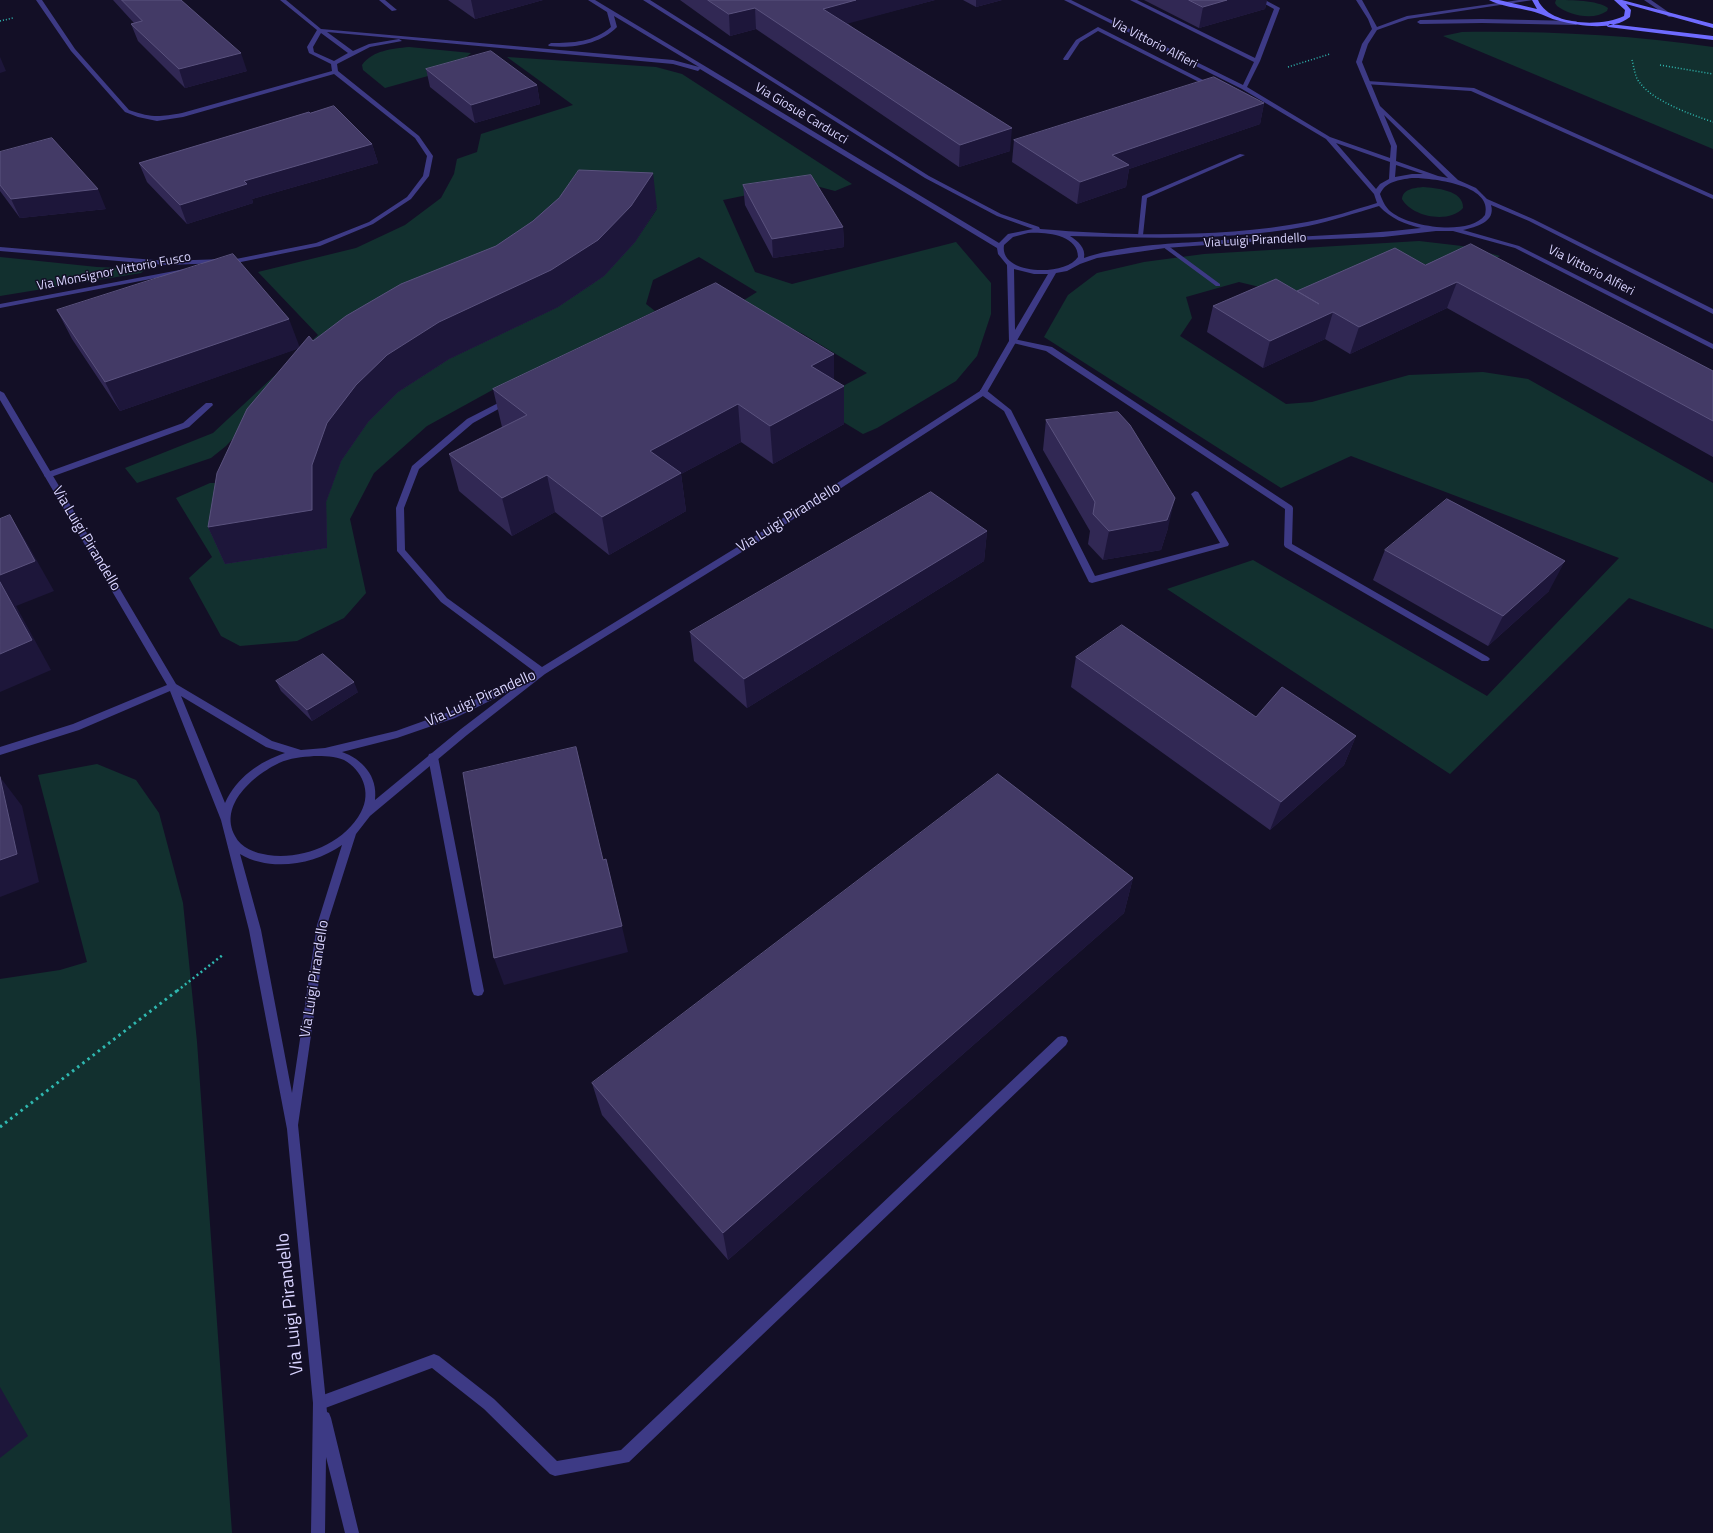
<!DOCTYPE html>
<html>
<head>
<meta charset="utf-8">
<style>
  body { margin:0 }
  canvas { display:block; background:#130f26 }
</style>
</head>
<body>
<canvas width="1713" height="1533"></canvas>
<script>
const g = document.querySelector('canvas').getContext('2d');
g.lineJoin = 'round';
function paint(path, color) {
  g.fillStyle = color;
  g.fill(path, 'evenodd');
}
function stroke(path, color, width, dash) {
  g.strokeStyle = color;
  g.lineWidth = width;
  g.lineCap = dash ? 'butt' : 'round';
  g.setLineDash(dash || []);
  g.stroke(path);
}
function drawText(font, color, halo, rows, align = 'center') {
  g.font = font + ' "Titillium Web",sans-serif';
  g.lineWidth = 3;
  g.setLineDash([]);
  g.textBaseline = 'middle';
  g.strokeStyle = halo;
  g.fillStyle = color;
  for (const [text, x, y, turn = 0] of rows) {
    g.save();
    g.translate(x, y);
    g.rotate((+turn || 0) * Math.PI / 180);
    g.textAlign = isNaN(turn) ? turn : align;
    if (halo) g.strokeText(text, 0, 0);
    g.fillText(text, 0, 0);
    g.restore();
  }
}
paint(new Path2D(`
  M1556,0c15,0 41,0 52,8l-1,3c-14,10 -38,4 -50,-5l-2,-3z
  M1462,32c84,-1 168,3 251,15v102l-270,-113z
  M409,47l62,6 -18,16 -68,19 -22,-18 -1,-5c11,-15 30,-16 47,-18z
  M507,57l149,10 26,7 170,110 -17,7 -30,-8 -82,17 32,72 37,12 164,-42 35,41v31l-14,42 -21,25 -79,47 -14,6 -51,-31 55,-30 -64,-39 -62,-32 16,-10 -58,-35 -46,23 -7,24 9,7 -159,77 -69,38 -53,47 -24,46 16,74 -22,25 -47,23 -57,5 -19,-10 -32,-58 23,-21 -36,-59 34,-15h36l81,65 -1,-46 15,-41 27,-39 30,-30 51,-33 109,-52 46,-31 31,-34 22,-33 -376,179 -55,58 -15,12 -74,25 -12,-15 88,-35 105,-98 -60,-63 98,-24 49,-23 36,-27 13,-24 3,-15 20,-7 4,-18 92,-29z
  M1423,187c12,1 41,3 40,21 -14,16 -51,9 -61,-9 1,-10 12,-11 21,-12z
  M1419,241l43,5 38,10 -22,12 -29,-4 -71,1 -86,36 -20,-11 -33,-8 -53,15 6,21 -12,18 106,68 26,-2 97,-27 74,-3 45,7 185,104v146l-84,-31 -179,176 -283,-185 86,-29 234,136 132,-138 -268,-102 -70,32 -237,-151 24,-42 29,-22 47,-11 60,-8z
  M0,257l97,10 48,2 -4,4 -141,23z
  M97,764l39,16 23,33 24,90 14,139 35,491h-232v-554l60,-9 27,-8 -49,-187z`), '#12302f');
stroke(new Path2D(`
  M0,21l13,-3
  M1632,60c2,7 3,18 8,23 13,18 52,32 73,39
  M1660,65l53,9
  M1288,67l42,-13`), '#2fb8b0', 1.5, [1, 2]);
stroke(new Path2D(`
  M177,991l47,-37`), '#2fb8b0', 2.5, [2, 3]);
stroke(new Path2D(`
  M0,1127l178,-137`), '#2fb8b0', 3, [2.5, 4]);
paint(new Path2D(`
  M1367,81l107,7 239,107v4l-242,-108 -106,-7v-2z
  M1240,154l5,1 -98,43 -4,37 -5,1 4,-40z
  M1163,245h4l53,39v2h-4l-53,-39z
  M1009,338l43,9 240,159 1,2 -1,36 196,113 2,2 -2,2h-6l-197,-114 -1,-2 1,-36 -239,-158 -37,-9z
  M980,390h6l25,20 84,166 125,-33 -29,-49 4,-3 3,1 31,52 -1,2 -136,37 -3,-1 -85,-171 -24,-17z
  M206,403h6l1,2 -24,22 -138,50h-6l-1,-2 1,-2 138,-50z
  M433,753l4,1 1,3 46,234 -2,4 -4,1 -4,-1 -2,-4 -44,-234 1,-3z
  M1062,1036l4,1 2,4 -2,4 -437,417 -74,14 -5,-2 -66,-65 -52,-41 -112,42 -5,-2 -2,-5 2,-5 119,-44 5,2 55,43 63,62 64,-11 437,-413z`), '#3d3a85');
paint(new Path2D(`
  M36,0h6l33,49 54,61c23,8 30,7 53,3l150,-42 -1,-7 -22,-11 -2,-6 10,-17 -37,-30h6l35,29 352,31 26,7 -85,-51 3,11c-16,17 -46,22 -68,19l-1,-1 3,-2c22,0 43,-1 60,-16l-4,-15 -19,-12h7l404,243 9,-9 25,-5 -36,-13 -72,-38 -282,-178h7l279,176 72,38 38,13 1,2c85,7 182,9 267,-7 23,-4 47,-12 70,-19l-3,-9 -48,-55 -84,-50 -178,-89h7l172,85 11,-23 -124,-62h7l118,58 19,-49 -16,-9h7l15,8 -20,53 -13,26 83,50 60,21 1,-12 -35,-84 6,-18 10,-15 -4,-10 -12,-19h6l15,27 30,-11 112,-16h14l-125,19 -31,11 -9,14 -6,18 18,44 78,74 18,8 11,11 46,20 180,90v5l-184,-93 -38,-16c5,17 -15,22 -28,25l56,16 194,98v5l-198,-101 -62,-17h-17l-53,6 -135,5 -83,6 -68,10 -17,6 -13,7 -11,2 -70,121 -228,148 -213,132 -78,61 -97,81 -14,18 -29,91 -29,200 29,287 2,1 2,5 28,115h-14l-19,-76 -1,76h-14l2,-130 -26,-274 -38,-199 -28,-110 -51,-129 -91,39 -79,25v-8l73,-23 94,-39 -167,-285v-9l4,2 172,291 96,57 29,9 24,-2 71,-17 53,-19 72,-34 3,-1 4,1 7,-6 -94,-70 -44,-51 -1,-43 16,-42 55,-47 39,-20h3l4,2 -40,22 -54,46 -15,39 1,42 42,48 95,69 210,-129 228,-147 29,-50 -2,-76 -9,-11 -1,-6 -297,-179 -2,2 -25,-7 -346,-32 26,19 16,-7 30,-5 3,2 -32,6 -33,17 1,7 81,65 14,20 -4,20 -18,23 -38,25 -53,22 -94,19 -3,-2 -57,2 -166,-14v-4l166,14 57,-2 3,2 90,-18 53,-21 38,-25 16,-21 4,-20 -12,-18 -81,-64 -151,43 -26,4 -19,-4 -13,-5 -54,-61zM321,33l27,20 -14,8 -20,-9 -1,-5zM1384,115l64,63 -10,-2 -42,-15 1,-15zM1336,143l54,19 -1,17 -9,5 -4,5zM1396,165l27,9h-11l-17,3zM1412,178c18,0 82,6 73,37 -16,21 -72,12 -91,-1 -8,-5 -11,-12 -14,-20 6,-13 19,-14 32,-16zM1379,206c12,13 26,18 42,22 -75,9 -151,8 -226,14 -34,2 -80,5 -111,16 2,-10 -6,-17 -14,-22 79,2 160,5 238,-10 24,-5 47,-13 71,-20zM1028,233c16,-1 50,1 50,24 -13,20 -79,18 -74,-12l9,-8zM1014,269l20,5h14l-33,56zM512,690l-51,39 -86,71c3,-24 -13,-41 -33,-48l55,-14 58,-20zM181,696l85,51 19,6c-26,9 -48,24 -60,50zM314,756c10,0 21,0 30,4 18,10 28,32 17,52 -17,32 -59,48 -93,43 -13,-2 -27,-7 -33,-19 -17,-31 19,-61 44,-73 11,-5 23,-6 35,-7zM342,845l-25,80 -25,168 -31,-163 -21,-76c30,18 74,11 102,-9z
  M379,0h6l12,10 -5,1z
  M1644,0h7l23,16 -5,1z
  M1482,19l94,2 3,2 -3,2 -94,-2 -62,1 -3,-2 3,-2z
  M1098,27l105,53 12,3 -3,2 -13,-3 -101,-51 -18,11 -12,18h-4l-1,-1 13,-19z
  M185,269l2,1v2l-187,36v-4z`), '#3d3a85');
paint(new Path2D(`
  M1489,0h10l38,9 -5,-9h6c11,26 64,27 86,16l1,-6 -11,-10h8l91,24v4l-87,-24 5,6 -1,7c-17,14 -50,9 -70,4 -10,-2 -19,-8 -29,-10 -12,-3 -32,-5 -42,-11z
  M1610,24l103,12v4l-105,-13 -1,-1z`), '#6f6bff');
paint(new Path2D(`
  M113,0h68l66,71 -62,17 -47,-47 -7,-17 3,-1z
  M448,0h95l-68,19z
  M680,0h255l-88,23 163,128 -51,16 -203,-138 -26,7z
  M963,0h39l-26,7z
  M1144,0h123l-2,9 -66,19z
  M426,69l111,16 3,19 -65,19 -45,-36z
  M1264,103l-4,21 -131,45 -3,18 -49,17 -65,-42 2,-22z
  M310,113l62,31 6,19 -126,36 1,4 -66,21 -40,-42 -8,-19z
  M0,152l106,57 -86,9 -20,-27z
  M743,185l100,42 1,20 -71,11 -28,-53z
  M559,198l98,10 -22,34 -31,34 -46,31 -109,52 -51,33 -30,30 -27,39 -15,41 1,46 -102,16 -17,-37 91,-179 -179,63 -48,-72 -15,-29 243,37 196,-101 37,-25z
  M1425,265l288,106v86l-266,-149 -97,46 -25,-15 -62,29 -56,-36 6,-26 84,-15z
  M834,354v26l10,44 -71,40 -32,-22 -60,32 5,37 -77,44 -54,-43 -43,24 -53,-45 -10,-37 53,-27 -9,-38z
  M1046,420l122,108 -7,22 -58,10 -15,-16 2,-13 -47,-81z
  M987,531l-3,30 -237,147 -53,-47 -4,-29z
  M1385,550l164,41 -61,55 -115,-66z
  M1076,657l180,60 100,19 -12,29 -74,65 -199,-143z
  M276,681l82,11 -46,29 -31,-30z
  M1133,878l-9,35 -396,347 -126,-145 -10,-32z`), '#312854');
paint(new Path2D(`
  M471,0h72l-68,19z
  M856,0h79l-111,30 -1,-21z
  M976,0h26l-26,7z
  M1227,0h40l-2,9 -66,19 4,-21z
  M755,8l1,21 -26,7 -1,-22z
  M241,53l6,18 -62,17 -6,-19z
  M0,57l6,14 -6,2z
  M537,85l3,19 -65,19 -4,-18z
  M1264,103l-4,21 -131,45 -3,18 -49,17 3,-22 32,-27z
  M1012,128l-2,23 -51,16 1,-22z
  M372,144l6,19 -126,36 1,4 -66,21 -7,-19 64,-24z
  M653,173l4,35 -22,34 -31,34 -46,31 -109,52 -51,33 -30,30 -27,39 -15,41 1,46 -102,16 -17,-37 104,-62 15,-42 29,-38 31,-30z
  M98,189l8,20 -86,9 -9,-19z
  M843,227l1,20 -71,11 -1,-19z
  M1457,282l-10,26 -97,46 9,-27z
  M1333,312l-8,27 -62,29 7,-27z
  M289,319l11,29 -180,63 -15,-29z
  M834,354v37l10,-5v38l-71,40 -3,-38 41,-60z
  M738,404l3,38 -60,32 5,37 -77,44 -7,-38 48,-66z
  M547,475l8,37 -43,24 -10,-38z
  M1175,498l-7,30 -7,22 -58,10 6,-29z
  M10,515l18,30 26,46 -38,15 35,64 -51,22v-117z
  M987,531l-3,30 -237,147 -3,-29z
  M1565,561l-16,30 -61,55 15,-30z
  M354,682l4,10 -46,29 -5,-11z
  M1356,736l-12,29 -74,65 11,-28z
  M0,777l22,29 17,76 -39,15z
  M606,859l22,93 -124,33 -10,-27z
  M1133,878l-9,35 -396,347 -5,-27z
  M0,1387l28,49 -28,22z`), '#1d163a');
const building = new Path2D(`
  M122,0h59l60,53 -62,16 -48,-45 11,-3z
  M708,0h148l-33,9 189,119 -52,17 -205,-137 -26,6z
  M1189,0h38l-24,7z
  M491,51l46,34 -66,20 -45,-36z
  M1214,77l50,26 -152,52 17,10 -49,17 -66,-42z
  M334,106l38,38 -128,37 3,3 -67,21 -41,-42 170,-51 1,1z
  M52,138l46,51 -87,10 -11,-14v-33z
  M579,170l74,3 -22,33 -33,34 -47,30 -112,52 -52,33 -31,30 -29,38 -15,42v45l-104,17 9,-54 30,-64 62,-73 4,5 33,-25 55,-32 95,-38 37,-25 26,-23z
  M811,175l32,52 -71,12 -29,-54z
  M1471,244l242,127v50l-256,-139 -98,45 -26,-15 -63,29 -57,-35 63,-27 43,25 -22,-13 98,-43 30,17z
  M233,254l56,65 -184,63 -48,-72z
  M716,283l118,71 -23,12 33,20 -74,40 -32,-22 -88,47 31,22 -79,44 -55,-42 -45,23 -53,-44 78,-39 -34,-26z
  M1118,412l12,13 45,73 -8,22 -58,11 -16,-17 2,-12 -49,-82z
  M931,492l56,39 -243,148 -54,-47z
  M1447,499l118,62 -62,55 -118,-66z
  M10,515l25,46 -35,14v-56z
  M0,582l32,58 -32,14z
  M1122,625l134,92 26,-30 74,49 -75,66 -205,-145z
  M323,654l31,28 -47,28 -31,-29z
  M576,747l27,113 3,-1 16,67 -128,32 -31,-185z
  M998,774l135,104 -410,355 -131,-150z
  M0,777l17,77 -17,6z`);
paint(building, '#433a66');
stroke(building, '#5a527e', 1);
drawText('13px', '#d9d4ff', '#130f26', [
  ["Via Vittorio Alfieri",1154,44,27],
  ["Via Giosuè Carducci",801,114,31],
  ["Via Luigi Pirandello",1255,241,-3],
  ["Via Vittorio Alfieri",1591,271,27],
  ["Via Monsignor Vittorio Fusco",114,272,-11]
]);
drawText('15px', '#d9d4ff', '#130f26', [
  ["Via Luigi Pirandello",789,518,-32],
  ["Via Luigi Pirandello",86,539,59],
  ["Via Luigi Pirandello",481,699,-24],
  ["Via Luigi Pirandello",315,979,-81]
]);
drawText('18px', '#d9d4ff', '#130f26', [
  ["Via Luigi Pirandello",291,1304,-96]
]);
</script>
</body>
</html>
